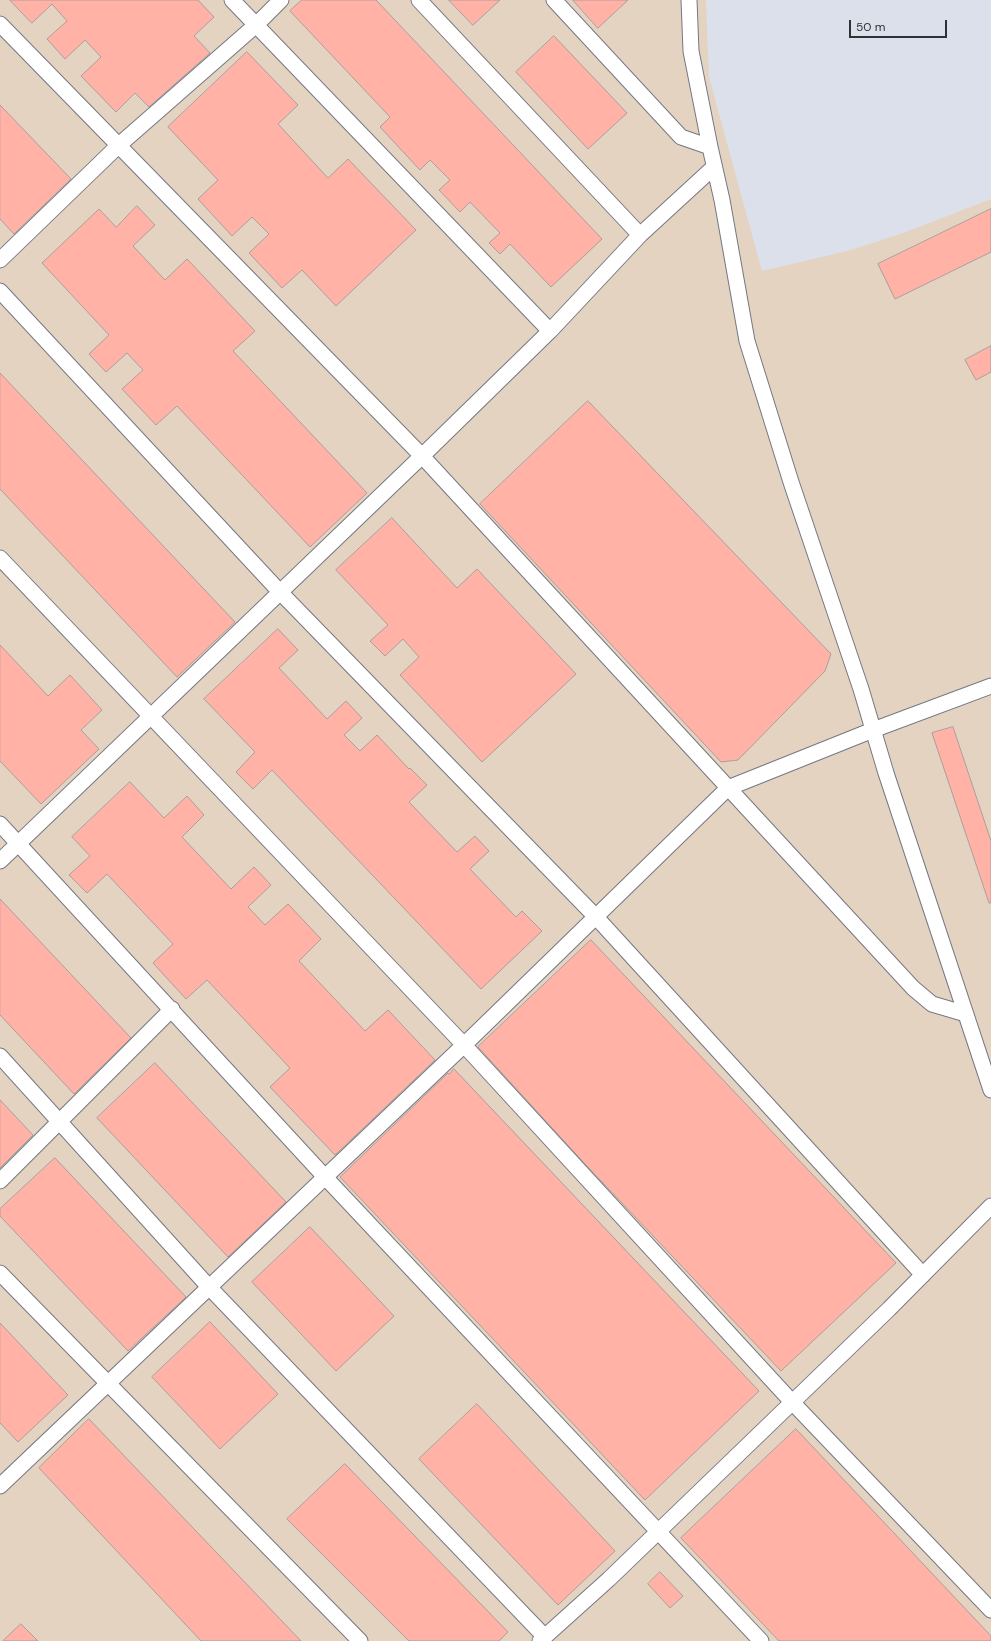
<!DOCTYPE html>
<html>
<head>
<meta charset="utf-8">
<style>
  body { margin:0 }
  #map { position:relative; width:991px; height:1641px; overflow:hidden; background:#dce0ea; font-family:"DM Sans",sans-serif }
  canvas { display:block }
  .scale { position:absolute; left:849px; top:20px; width:98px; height:18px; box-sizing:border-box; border:2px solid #303135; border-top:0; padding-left:5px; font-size:12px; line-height:14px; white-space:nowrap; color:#303135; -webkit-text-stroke:3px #dce0ea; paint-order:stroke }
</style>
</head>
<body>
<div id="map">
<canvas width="991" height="1641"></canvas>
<div class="scale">50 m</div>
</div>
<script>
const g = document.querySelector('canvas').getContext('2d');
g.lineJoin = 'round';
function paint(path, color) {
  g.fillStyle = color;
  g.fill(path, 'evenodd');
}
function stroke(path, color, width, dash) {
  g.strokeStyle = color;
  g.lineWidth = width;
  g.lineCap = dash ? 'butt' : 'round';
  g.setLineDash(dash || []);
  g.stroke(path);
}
paint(new Path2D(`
  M0,0h706l3,77 53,194 89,-21 55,-18 85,-33v1442h-991z`), '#e5d3c2');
const building = new Path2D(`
  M10,0h188l16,17 -20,19 16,17 -61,54 -14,-14 -19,19 -35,-36 20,-19 -16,-17 -20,19 -18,-20 20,-18 -15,-17 -20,19z
  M302,0h74l226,239 -51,48 -41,-43 -10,10 -11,-11 11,-10 -30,-31 -10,10 -21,-22 11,-10 -20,-20 -10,10 -40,-43 10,-10 -100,-106z
  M449,0h51l-27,25z
  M573,0h55l-30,28z
  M554,36l73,77 -39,36 -72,-77z
  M247,52l51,53 -20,19 50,54 20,-19 68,71 -80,76 -34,-36 -20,18 -33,-35 20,-19 -17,-17 -20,19 -34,-37 20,-19 -50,-53z
  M0,105l71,74 -57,55 -14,-15z
  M137,206l18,19 -22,21 32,34 22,-21 68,72 -22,20 134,142 -57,54 -133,-141 -21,19 -34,-36 21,-19 -16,-17 -21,19 -17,-18 20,-19 -67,-72 57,-54 17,18z
  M991,209v43l-96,47 -17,-35z
  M991,346v26l-15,8 -11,-20z
  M0,373l235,249 -58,55 -177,-188z
  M588,401l243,253 -6,17 -87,89 -17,2 -241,-258z
  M392,518l65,70 20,-19 99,105 -94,88 -82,-87 19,-18 -16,-18 -18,17 -15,-15 18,-16 -52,-55z
  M278,629l20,21 -19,18 48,51 19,-18 16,17 -18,17 16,16 17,-16 32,34 1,-1 17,17 -18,17 48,50 18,-16 14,15 -19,18 46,48 6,-6 20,20 -61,58 -209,-219 -19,19 -17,-17 19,-20 -51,-53z
  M0,645l48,51 22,-21 32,35 -21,20 18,19 -58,55 -41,-43z
  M953,727l38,114v62h-2l-57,-170z
  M130,782l34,36 23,-22 17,19 -22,22 49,52 23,-22 17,18 -23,22 17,18 23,-21 33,35 -22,22 66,70 23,-21 47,50 -100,95 -65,-68 20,-19 -83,-88 -21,19 -33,-36 20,-19 -66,-70 -20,19 -18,-18 21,-19 -18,-19z
  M0,899l131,139 -57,56 -74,-79z
  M591,940l305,323 -115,108 -196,-207 -107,-117z
  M155,1063l131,139 -58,55 -131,-139z
  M454,1069l305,322 -114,109 -305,-323 108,-104 1,1z
  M0,1100l33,35 -33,33z
  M55,1158l131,139 -58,54 -128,-135v-7z
  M310,1227l84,89 -58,55 -84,-89z
  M210,1322l68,72 -58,55 -68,-72z
  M0,1323l68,72 -50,47 -18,-19z
  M477,1404l138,147 -57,54 -139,-146z
  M89,1419l212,222h-100l-162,-173z
  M796,1429l195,207v5h-212l-98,-103z
  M345,1464l163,168 -9,9h-90l-122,-122z
  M660,1572l23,24 -13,12 -22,-24z
  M21,1624l17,17h-35z`);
paint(building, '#ffb2a5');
stroke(building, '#ab9f9d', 1);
const minor = new Path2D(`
  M232,0l318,331
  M419,0l221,235
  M554,0l127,137 29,10
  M689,0l2,51 19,96 12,53 25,141 44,141 70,207 25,84 105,317
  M0,24l422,432 491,532 19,16 34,10
  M0,260l119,-115 137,-120 25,-25
  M0,291l280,301 316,325 327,358
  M0,558l464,487 328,357 199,208
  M0,824l325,353 436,464
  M0,861l422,-405 128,-125 90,-96 74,-68
  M0,1056l209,231 336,350
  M0,1181l172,-172
  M0,1273l360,368
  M0,1486l464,-441 264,-257 145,-58 118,-44
  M540,1641l69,-62 280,-270 102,-103`);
stroke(minor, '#747881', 17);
stroke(minor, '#fff', 15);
</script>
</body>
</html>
